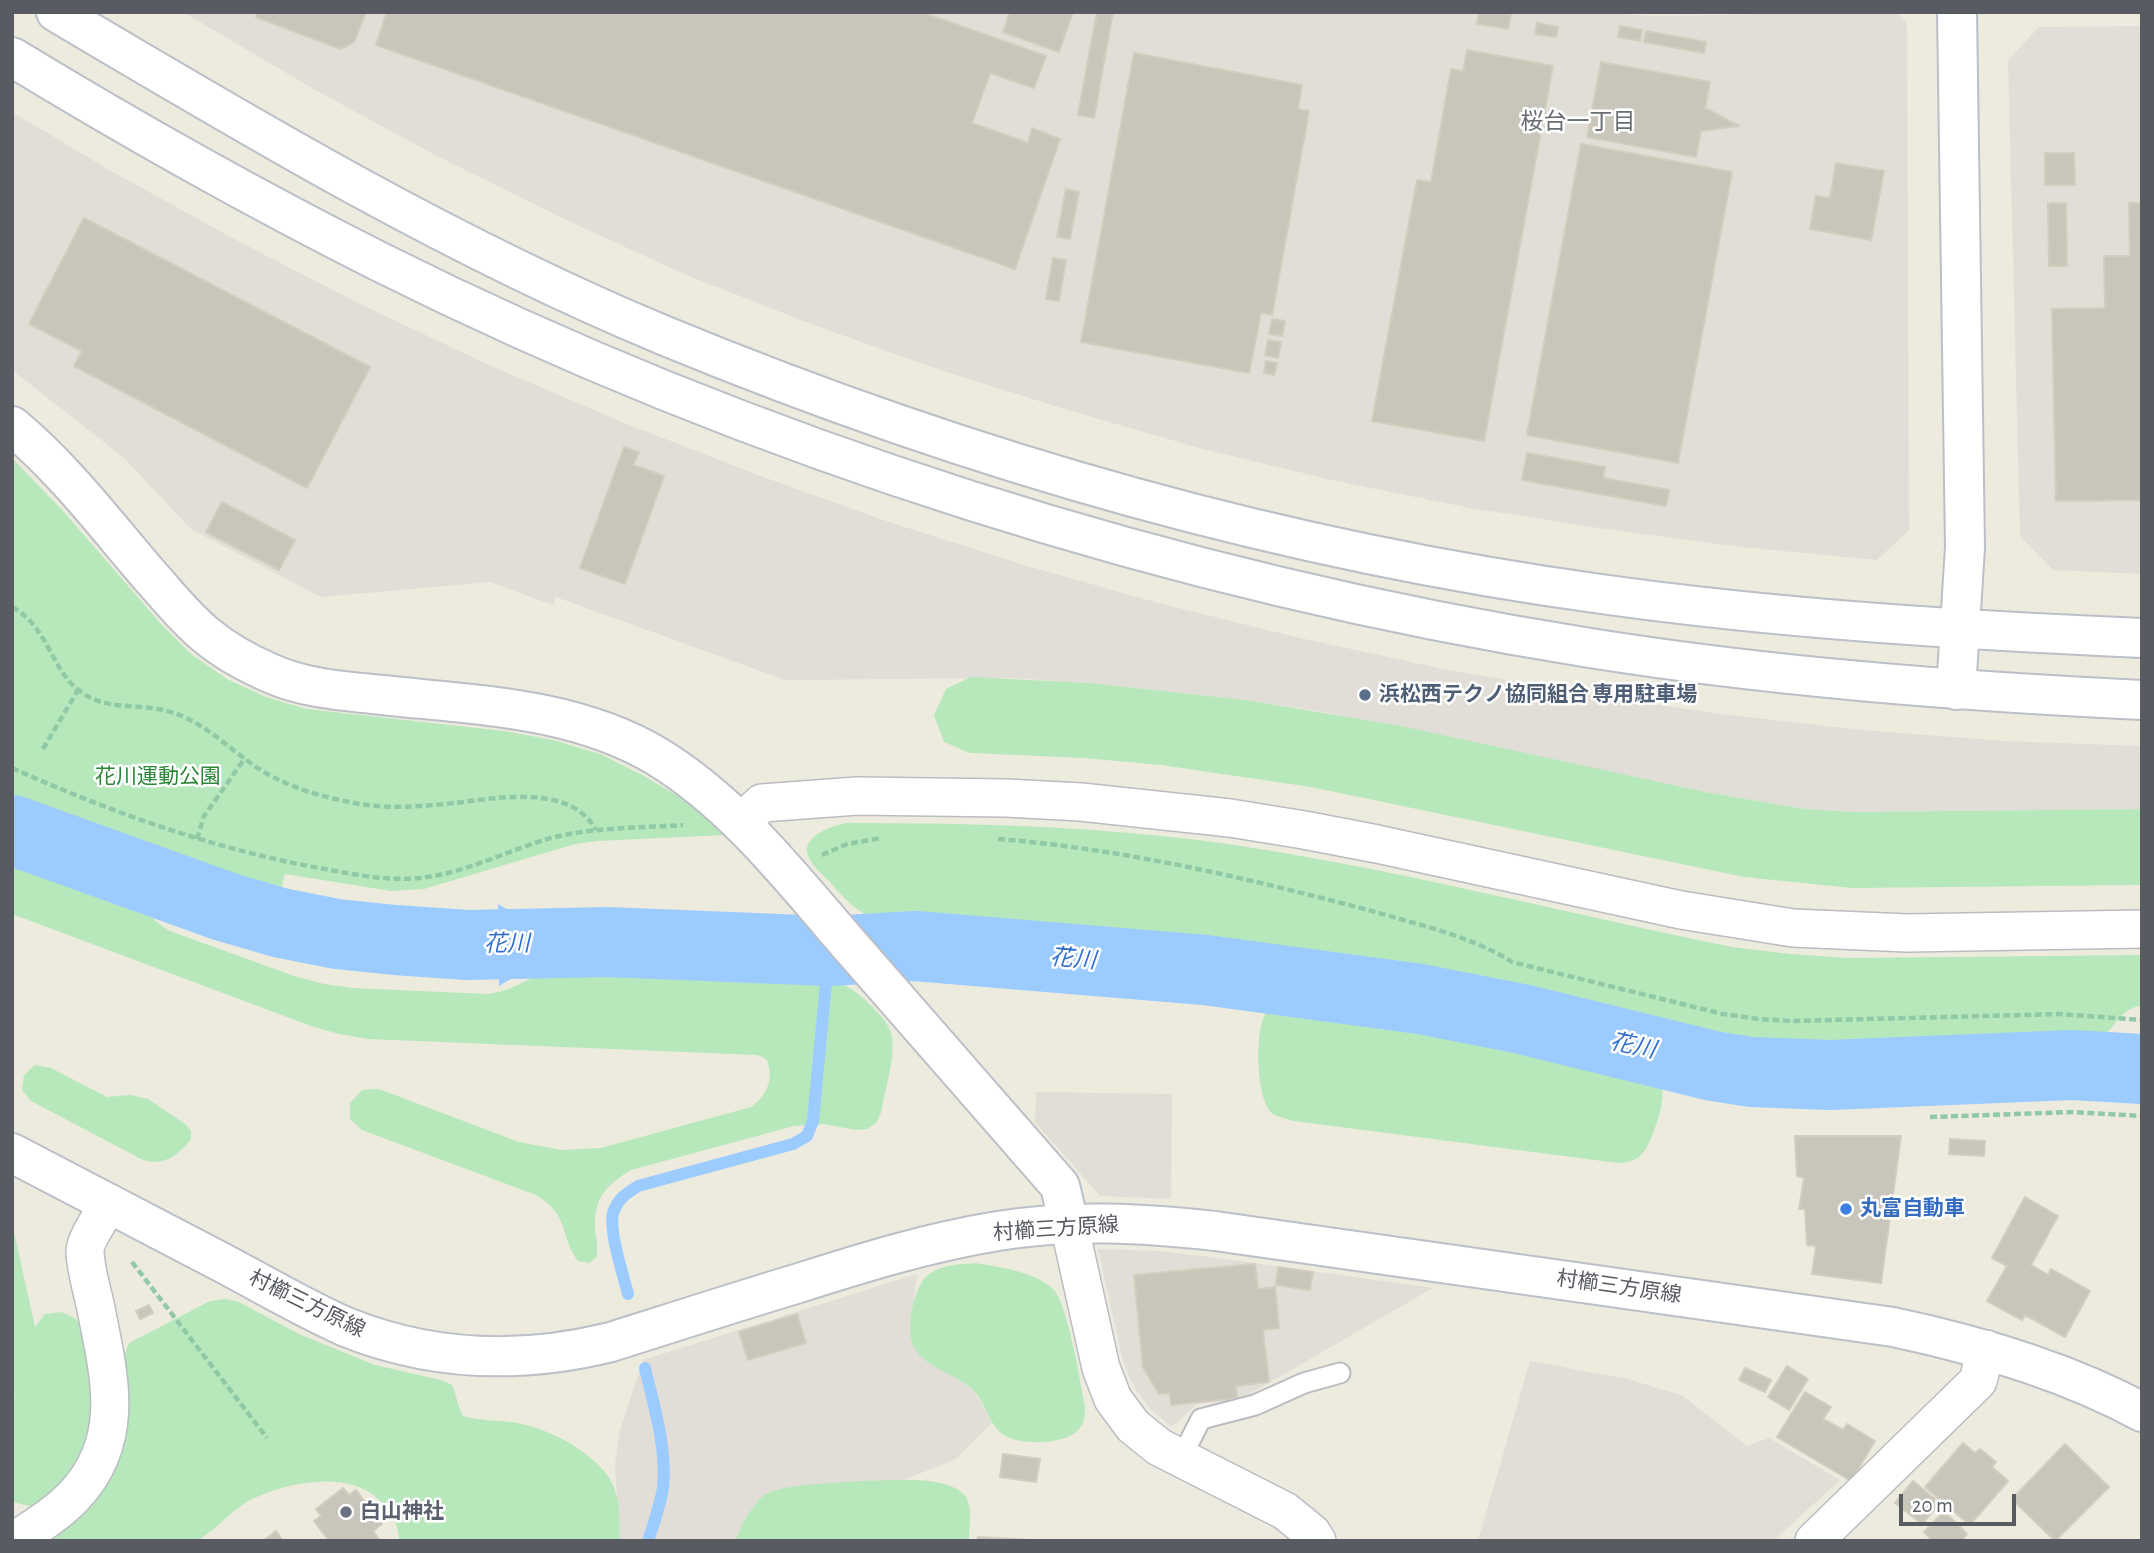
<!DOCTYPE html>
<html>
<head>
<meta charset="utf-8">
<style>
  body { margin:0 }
  #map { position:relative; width:2154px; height:1553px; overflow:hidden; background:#edebde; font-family:"Alegreya Sans",sans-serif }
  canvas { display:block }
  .frame { position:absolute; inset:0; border:14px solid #585b62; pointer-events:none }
  .scale { position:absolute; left:1899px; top:1494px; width:117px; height:32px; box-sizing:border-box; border:4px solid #585b62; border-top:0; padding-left:9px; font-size:21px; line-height:24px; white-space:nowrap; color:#585b62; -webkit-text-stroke:5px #fff; paint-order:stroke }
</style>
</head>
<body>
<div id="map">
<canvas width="2154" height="1553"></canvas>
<div class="frame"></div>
<div class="scale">20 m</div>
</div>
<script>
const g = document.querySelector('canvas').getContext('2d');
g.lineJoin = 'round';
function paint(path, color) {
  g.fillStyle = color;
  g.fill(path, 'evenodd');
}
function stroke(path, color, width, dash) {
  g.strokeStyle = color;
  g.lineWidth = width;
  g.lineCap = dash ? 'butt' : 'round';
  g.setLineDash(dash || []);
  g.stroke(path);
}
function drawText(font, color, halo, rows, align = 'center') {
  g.font = font + ' "Alegreya Sans","Noto Sans JP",sans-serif';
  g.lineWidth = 5;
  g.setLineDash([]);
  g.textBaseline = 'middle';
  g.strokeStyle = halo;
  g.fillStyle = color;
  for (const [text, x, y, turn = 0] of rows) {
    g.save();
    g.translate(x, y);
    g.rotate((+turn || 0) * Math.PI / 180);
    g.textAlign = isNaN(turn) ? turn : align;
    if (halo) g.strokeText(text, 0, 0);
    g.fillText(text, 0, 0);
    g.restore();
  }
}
paint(new Path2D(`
  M183,12h1398l76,4 239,-4 11,11 2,507 -32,30 -136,-13 -136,-18 -135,-21 -134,-27 -133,-32 -132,-38 -131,-41 -129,-46 -127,-50 -124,-57 -123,-61 -120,-65z
  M2142,26v548l-89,-4 -33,-34 -12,-476 31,-33z
  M12,112l99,59 125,69 126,65 129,61 131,56 133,52 134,48 135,43 138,39 138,34 139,30 140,25 142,21 141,16 142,11 138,5v63l-288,3 -49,-3 -100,-17 -381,-80 -78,-12 -156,-17 -79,-5 -226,2 -229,-83 -3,8 -63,-23 -169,15 -130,-68 -68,-72 -111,-87z
  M1036,1092l136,2 -1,105 -71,-3 -65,-74z
  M1098,1249l61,2 52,6 222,31 -194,112 -42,4 -25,23 -22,-18 -16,-22 -11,-26z
  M917,1274l-7,53 46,50 18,14 18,32 -36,36 -55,22h-41l-70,7 -24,6 -28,39 -2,8h-116l-5,-76 5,-35 23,-70z
  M1530,1361l98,18 55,17 64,50 22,-8 71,42 -67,61h-295z`), '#e0ded6');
paint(new Path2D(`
  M12,458l51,53 99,114 29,29 36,25 39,18 41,12 197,22 49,9 47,14 44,22 42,25 38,34 -126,6 -23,3 -151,45 -33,2 -106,-17 -9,36 -47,-13 -217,-79z
  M971,677l119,6 156,17 155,26 304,66 100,17 49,3 288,-3v76l-290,3 -108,-11 -433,-90 -150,-22 -77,-7 -114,-5 -26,-11 -10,-27 12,-26z
  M846,823c128,0 255,3 382,21 169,25 336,69 504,103l58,7 59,4 293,-3v51c-22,1 -27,24 -44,34 -5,3 -12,3 -17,4l-252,10 -75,-2 -74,-15 -154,-38 -104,-20 -215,-30 -314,-26c-7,-2 -15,-3 -21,-5 -19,-9 -32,-24 -45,-39 -6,-6 -14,-13 -18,-21 -11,-21 23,-32 37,-35z
  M12,843l95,34c26,14 38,40 63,54l124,45 30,8 29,4 135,6c33,-4 46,-24 80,-27l243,10c10,3 23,4 33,8 15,7 45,34 48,51 3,25 -7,53 -11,77l-5,10 -9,6 -12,1 -31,-6 -30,2 -163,44c-26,16 -37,28 -36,59 1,11 4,18 1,29l-7,5 -11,-2c-20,-28 -7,-44 -42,-66l-174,-65 -12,-11v-16l12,-13 17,-1 140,53 43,8 39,-2 150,-41c16,-12 23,-27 16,-47l-9,-5 -390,-16 -29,-5 -28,-8 -299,-112z
  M1298,1002l168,26 51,10 126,32c8,5 16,9 19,19 4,12 -11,55 -19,64 -6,8 -16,9 -25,10l-324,-42c-6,-2 -16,-4 -21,-7 -17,-13 -18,-79 -9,-97 6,-13 21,-13 34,-15z
  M35,1065l16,3 56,29 24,-2 17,4 37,25 6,7v8c-13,17 -27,27 -48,21l-112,-59 -9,-11 2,-15z
  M12,1223l23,104 10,-13 17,-2 14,7 10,13 11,69 -16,59 -34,39 -17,7 -18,-4v-100l3,-10 -3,1z
  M975,1263c25,4 57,8 77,25 16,14 28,94 33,118 0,10 0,17 -8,25 -13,14 -61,15 -76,2 -13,-11 -16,-32 -29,-44 -18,-15 -44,-21 -57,-40 -11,-15 -2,-64 14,-75 12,-9 31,-10 46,-11z
  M225,1299l14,3 60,32 76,31 66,15 11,5c5,10 5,21 11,31 17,5 36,4 54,7 35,6 93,36 100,74 3,14 2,30 3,44h-221c1,-16 -10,-31 -21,-42 -31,-30 -96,-16 -131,3 -15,8 -38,34 -51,39 -10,3 -27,0 -37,0 -40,0 -79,0 -118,0l16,-11 72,-187 81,-42z
  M860,1481c26,0 89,-8 106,16 7,12 3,31 3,44h-233c3,-14 18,-39 30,-47 17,-10 72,-11 94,-13z`), '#b7e8bc');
paint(new Path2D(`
  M498,904l50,29 1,23 -50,30z`), '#9ccbff');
stroke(new Path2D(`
  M628,1294c-5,-20 -21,-67 -14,-84 5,-12 13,-17 24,-24l155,-42 14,-8 6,-15 16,-170
  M645,1368c9,39 22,79 18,120 -3,18 -9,35 -15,53`), '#9ccbff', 12);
stroke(new Path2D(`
  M12,830l214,77 55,16 56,11 58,6 73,5 139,-3 222,9 86,-5 290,24 215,29 102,20 191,47 38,6 79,3 242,-10 70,4`), '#9ccbff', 70);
const building = new Path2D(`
  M258,12h108l-12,30 -14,7 -84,-32z
  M387,12h534l125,44 -12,32 -44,-15 -18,50 56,20 4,-15 28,11 -45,130 -639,-224z
  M1010,12h63l-14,40 -56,-20z
  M1097,12h16l-19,106 -16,-3z
  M1479,12l32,2 -3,15 -31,-5z
  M1537,23l21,4 -2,10 -21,-3z
  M1620,26l22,4 -2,11 -22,-4z
  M1646,31l60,11 -2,11 -60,-11z
  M1467,50l86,16 -69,375 -112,-20 45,-241 14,2 20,-113 12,2z
  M1134,53l168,32 -4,24 11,2 -37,204 -11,-2 -12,60 -168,-31z
  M1601,62l109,20 -5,26 34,18 -38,5 -5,26 -109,-20z
  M1581,144l151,28 -54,291 -151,-28z
  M2045,153h29l1,32h-30z
  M1836,163l48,8 -13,69 -61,-11 6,-33 14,2z
  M1066,189l13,3 -9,47 -13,-2z
  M2048,203h18l1,63h-18z
  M2129,203h13v297l-86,1 -4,-192 53,-1 -1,-52h26z
  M84,218l286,149 -63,121 -233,-122 8,-15 -53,-27z
  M1053,258l13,2 -7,41 -13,-2z
  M1272,319l13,2 -3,15 -13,-2z
  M1268,340l13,2 -3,16 -13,-3z
  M1266,361l11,2 -3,12 -10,-2z
  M624,447l15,5 -6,13 31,11 -39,108 -45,-16z
  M1527,453l78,14 -2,11 66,12 -3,16 -144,-26z
  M222,502l73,38 -16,30 -73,-38z
  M1795,1136h106l-20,147 -69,-9 4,-28 -9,-1 -2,-36h-6l5,-31 -7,-2z
  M1950,1139l35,2 -1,15 -35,-2z
  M2025,1197l33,19 -27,49 17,10 3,-6 39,22 -25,46 -40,-22 -3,5 -35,-19 20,-35 -15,-8z
  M1255,1264l3,25 17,-2 4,41 -16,2 6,52 -33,4 1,12 -66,7 -1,-12 -11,1 -16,-27 -9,-92z
  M1278,1267l35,5 -3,18 -34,-5z
  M149,1305l4,8 -13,6 -4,-8z
  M797,1314l9,29 -58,17 -9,-28z
  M1787,1366l21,13 -19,31 -21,-13z
  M1745,1368l26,12 -6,12 -26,-12z
  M1805,1392l26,15 -8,12 20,11 4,-6 28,17 -24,40 -74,-44z
  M1963,1443l12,10 5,-4 16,13 -4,5 16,14 -38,44 -45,-38z
  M2065,1444l44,43 -54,54 -43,-42z
  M1003,1454l37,5 -4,23 -36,-5z
  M1913,1481l27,22 -18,21 -27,-21z
  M343,1488l6,7 7,-5 26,34 -9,7 7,10h-51l-15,-20 7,-5 -5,-7z
  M1944,1511l23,23 -6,7h-28l-9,-9z
  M276,1531l7,10h-20z
  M978,1537l69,4h-70z`);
paint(building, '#c8c5bb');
stroke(building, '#d2cdbc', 2);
const lane = new Path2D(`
  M1181,1458l20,-39 54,-14 49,-22 36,-10`);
const street = new Path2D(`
  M740,823l22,-20 95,-7 149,2 75,4 149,16 74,12 73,14 304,66 112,18 114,5 235,-4
  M1069,1224l32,144 12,31 20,27 26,21 126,64 27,22 5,8
  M14,1541c21,-14 43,-27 60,-45 50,-53 37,-113 24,-177 -3,-19 -13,-50 -13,-68 0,-11 18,-37 24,-48
  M1814,1541l164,-160 8,-32`);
const secondary = new Path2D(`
  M56,12c197,117 395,235 607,323 300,124 616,215 938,259 179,25 360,36 541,44
  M12,57c120,73 241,141 366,204 373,187 800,322 1212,387 183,29 367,43 552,52
  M12,426c52,43 94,99 138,150 18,20 35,42 56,59 19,16 41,28 64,38 35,16 75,18 112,22 93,10 193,12 276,62 75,46 131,118 188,184 71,82 143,163 214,245l9,38
  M1956,690l9,-143 -8,-535
  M12,1153c69,36 138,72 207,108 42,22 84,47 127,66 87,35 176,37 265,15 63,-20 125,-40 188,-59 66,-21 131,-41 199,-52 73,-12 145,-8 217,0l678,96c85,18 171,43 249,85`);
stroke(lane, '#babcc2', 23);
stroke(street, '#babcc2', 40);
stroke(secondary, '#bcbfc7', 42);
stroke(new Path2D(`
  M12,607c38,21 38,63 69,85 26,19 56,11 86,19 35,9 60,36 89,56 30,20 69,31 104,37 25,4 49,3 74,1 48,-3 133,-27 162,25
  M43,749l35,-59
  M12,768c101,45 204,82 313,101 31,6 62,12 94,9 45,-4 89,-28 132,-40 43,-11 88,-10 132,-13
  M197,839l7,-23 41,-58
  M998,839c125,10 249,39 370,71 45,13 106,27 144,52l211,52 35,5 34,2 267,-7 83,6
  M822,855l25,-11 34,-6
  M1930,1117l142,-5 70,4
  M132,1262l135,176`), '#90c9a6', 4.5, [7, 3.5]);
stroke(lane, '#fff', 19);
stroke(street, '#fff', 37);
stroke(secondary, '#fff', 38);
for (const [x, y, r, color] of [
  [1365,695,7,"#5c6f8a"],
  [1846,1209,7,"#3f7fe0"],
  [346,1512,7,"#6b7280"]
]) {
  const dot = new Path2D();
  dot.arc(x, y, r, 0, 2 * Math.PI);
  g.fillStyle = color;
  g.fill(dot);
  stroke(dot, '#fff', 2.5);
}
drawText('bold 21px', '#4e5e75', '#fff', [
  ["浜松西テクノ協同組合 専用駐車場",1379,695]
], 'left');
drawText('21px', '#2c8638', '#fff', [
  ["花川運動公園",158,777]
]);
drawText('bold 21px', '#366cbe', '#fff', [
  ["丸富自動車",1860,1209]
], 'left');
drawText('21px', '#585b62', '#fff', [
  ["村櫛三方原線",1056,1229,-4],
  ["村櫛三方原線",1619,1287,8],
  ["村櫛三方原線",307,1304,26]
]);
drawText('bold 21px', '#5b616d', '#fff', [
  ["白山神社",360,1512]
], 'left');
drawText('23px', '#696d74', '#fff', [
  ["桜台一丁目",1578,122]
]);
drawText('italic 23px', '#3370ce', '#fff', [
  ["花川",507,944,-1],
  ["花川",1073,959,5],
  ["花川",1633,1046,12]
]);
</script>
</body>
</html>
